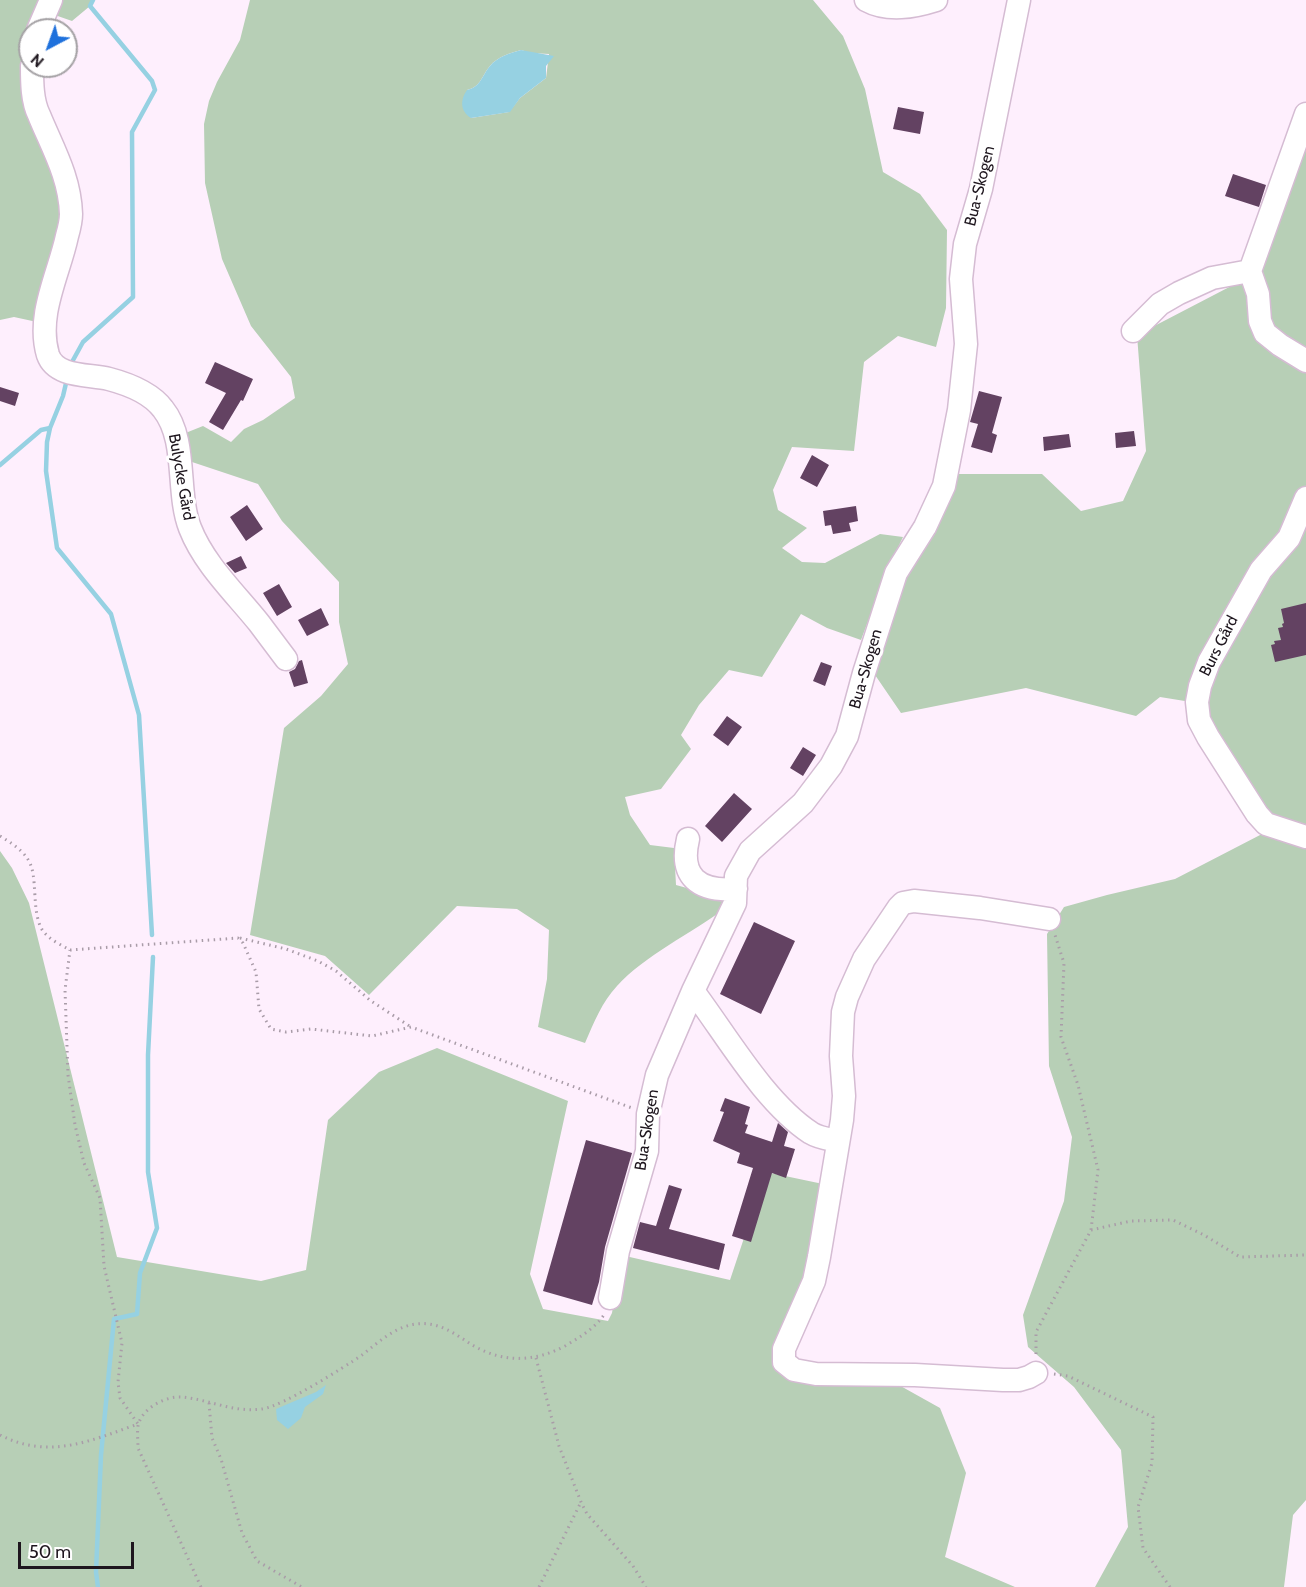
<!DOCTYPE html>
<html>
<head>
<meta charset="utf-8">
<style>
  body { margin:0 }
  #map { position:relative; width:1306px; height:1587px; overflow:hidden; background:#feeffd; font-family:Cabin,sans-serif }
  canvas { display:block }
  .north { position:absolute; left:18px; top:18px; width:60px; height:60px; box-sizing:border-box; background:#fff; border:2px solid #a5a2a5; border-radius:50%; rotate:221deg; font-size:16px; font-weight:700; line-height:24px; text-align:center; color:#1e161e }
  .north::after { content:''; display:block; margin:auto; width:21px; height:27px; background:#1f71dc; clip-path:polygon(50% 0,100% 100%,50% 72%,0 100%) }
  .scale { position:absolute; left:18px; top:1542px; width:116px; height:27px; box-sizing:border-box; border:3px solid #1e161e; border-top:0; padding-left:8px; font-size:18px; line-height:21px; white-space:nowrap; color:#1e161e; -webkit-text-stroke:4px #fff; paint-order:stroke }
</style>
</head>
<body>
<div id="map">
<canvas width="1306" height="1587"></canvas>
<div class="north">N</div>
<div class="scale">50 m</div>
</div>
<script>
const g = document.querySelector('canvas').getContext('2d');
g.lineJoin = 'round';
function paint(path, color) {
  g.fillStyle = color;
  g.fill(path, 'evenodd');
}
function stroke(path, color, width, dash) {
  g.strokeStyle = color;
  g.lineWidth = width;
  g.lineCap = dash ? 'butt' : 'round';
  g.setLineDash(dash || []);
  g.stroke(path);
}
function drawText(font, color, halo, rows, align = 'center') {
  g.font = font + ' Cabin,sans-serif';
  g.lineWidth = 6;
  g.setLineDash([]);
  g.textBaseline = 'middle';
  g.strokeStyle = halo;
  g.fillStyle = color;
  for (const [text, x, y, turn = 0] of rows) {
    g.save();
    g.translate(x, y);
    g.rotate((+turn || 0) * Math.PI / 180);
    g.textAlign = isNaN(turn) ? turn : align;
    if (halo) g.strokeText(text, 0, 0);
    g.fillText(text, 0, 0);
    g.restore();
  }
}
paint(new Path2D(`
  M0,0h93l-3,6 -18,15 -20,-7 -22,16v14l-6,22 41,140 -28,116 -23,-5 -14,3z
  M250,0h563l30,36 22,53 18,83 37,22 27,36 -1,78 -10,39 -38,-11 -34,26 -10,89 -62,-4 -19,43 5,20 29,18 -25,20 20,14 23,1 55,-29 23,3 -15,31 -27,72 -34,-12 -26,-14 -39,63 -33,-7 -30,35 -18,30 10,14 -30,40 -36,8 5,18 20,30 24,3 2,37 29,8 21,2 -2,14c-32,24 -80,47 -107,77 -15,16 -23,36 -32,57l-47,-16 9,-48 2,-49 -32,-21 -60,-3 -88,89 -44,-39 -75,-21 34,-207 37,-32 27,-32 -9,-42v-40l-57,-61 -24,-37 -72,-24 -3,-26 20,-8 28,16 13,-13 19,-9 32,-22 -4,-21 -40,-51 -29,-67 -17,-76 -1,-59 5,-23 8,-19 23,-42zM521,50l10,3 18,1 -3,24 -26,20 -11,14 -38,6 -4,-28c14,-3 15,-15 23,-24 7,-9 20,-13 31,-16z
  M1306,141v1359l-13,15 -9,72h-189l33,-60 -7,-77 -47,-63 -46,-40 -5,-32 41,-114 8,-64 -23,-71 -2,-132 17,-27 43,-12 68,-16 87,-45 -71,-132 -31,-5 -24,19 -110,-28 -125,25 -28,-41 17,-62 68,-136h84l39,37 42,-10 23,-50 -9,-116 125,-65z
  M0,851l12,17 17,35 88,354 144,24 45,-11 22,-150 51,-48 58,-24 131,53 -38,173 13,35 65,12 4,-8 9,-58 109,25 36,-108 57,12 -19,97 -26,73 119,30 43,24 26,65 -21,84 70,30h-1015z`), '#b7cfb6');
paint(new Path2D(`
  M521,50l33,6 -8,10v12l-26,20 -10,14 -39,6c-11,-7 -11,-18 -4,-28 14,-3 15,-15 23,-24 7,-9 20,-13 31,-16z
  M326,1385l-3,9 -18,13 -4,11 -13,11 -11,-9 -1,-11 40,-17z`), '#96d1e2');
stroke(new Path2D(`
  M72,362l11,-20 50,-45 -1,-165 23,-42 -3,-9 -62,-75 3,-6
  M50,428l-3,14 -1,29 11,77 54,66 28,101 13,220
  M0,465l41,-35 9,-2 13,-32 4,-17
  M98,1587l-2,-15 5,-117 13,-136 23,-5 3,-41 17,-45 -9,-56v-117l5,-98`), '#96d1e2', 4.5);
paint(new Path2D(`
  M898,107l26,5 -4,22 -27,-5z
  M1233,174l33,11 -7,22 -34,-11z
  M215,362l38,17 -10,22 -2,-1 -18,30 -14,-8 17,-29 -21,-10z
  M0,387l19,6 -4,13 -15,-5z
  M979,391l23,6 -10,36 5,2 -5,18 -21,-6 7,-23 -8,-2z
  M1134,431l2,15 -20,2 -1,-15z
  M1069,434l2,13 -27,4 -1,-14z
  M812,455l17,10 -12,22 -17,-9z
  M247,505l16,24 -17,12 -16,-24z
  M856,506l2,15 -9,2 2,8 -18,3 -2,-9 -6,1 -2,-15z
  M241,556l6,12 -12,5 -9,-10z
  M279,584l13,23 -15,9 -14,-23z
  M1306,603v52l-31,7 -4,-17 4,-1 -1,-3 7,-1 -3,-12 5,-1 -1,-3 2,-1 -3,-14z
  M321,608l8,17 -22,11 -9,-16z
  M302,660l6,23 -14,4 -5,-15 6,-3 4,-8z
  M821,662l11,4 -7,20 -12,-5z
  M727,716l15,11 -14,19 -15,-11z
  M803,747l13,8 -13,21 -13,-8z
  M734,793l18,16 -30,33 -17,-16z
  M754,922l41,19 -34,73 -41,-20z
  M725,1098l25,9 -5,17 3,1 -3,8 27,9 6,-19 10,9 -4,14 11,3 -9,29 -14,-5 -21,69 -19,-6 21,-68 -16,-5 3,-10 -27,-12 11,-29 -4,-1z
  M586,1140l46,13 -27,94 -6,35 -7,23 -49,-14z
  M669,1185l13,4 -13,40 56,15 -6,26 -86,-22 7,-26 16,4z`), '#634262');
const minor = new Path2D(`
  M866,0c22,12 48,7 70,0
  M38,30l13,-30
  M32,66c0,16 0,35 7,49 13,32 31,62 32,99 0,7 -2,15 -4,22 -8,38 -31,79 -19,119 8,23 42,19 61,24 19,5 42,14 54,30 25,31 13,84 27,119 14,36 45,65 69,95 9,12 18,24 27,36
  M1250,271l8,23 2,27 5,12 15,12 26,16
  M1133,331l27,-27 19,-11 33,-15 38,-7 56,-157
  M1306,498l-17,40 -28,32 -52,92 -9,24 -3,16 2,18 9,17 49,77 9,10 40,13
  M688,839c-9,38 11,53 48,50
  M693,991c34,45 71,111 118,142 8,5 18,6 27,8
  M610,1298l8,-47 29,-100 1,-37 9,-39 36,-84 42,-88 1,-27 14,-25 53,-48 28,-37 16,-30 17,-63 32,-100 29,-46 19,-41 15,-76 7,-66 -5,-65 4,-35 16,-55 38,-189
  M1036,1373l-7,4 -10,3h-16l-88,-5 -99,-1 -22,-4 -10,-8v-13l30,-68 5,-24 23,-137 2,-24 -3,-40 2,-44 4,-15 17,-38 35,-52 4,-4 11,-2 66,7 69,11`);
stroke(minor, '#d5bcd3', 25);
stroke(new Path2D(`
  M0,836c39,23 32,33 36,73 1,7 3,17 7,22 7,9 18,14 27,19l168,-12 5,5 13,29 3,37 12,20 15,3 25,-3 61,7 39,-9 221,81
  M240,938l46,11 32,12 18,10 35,30 40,26
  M1091,1230l40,-9 42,-1 31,15 36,22 66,-2
  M1036,1354v-22l55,-102 7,-60 -20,-85 -17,-48 3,-74 -9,-28
  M536,1358l23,88 22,56 6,12 46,52 13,21
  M1054,1374l14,2 85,41 -1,46 -14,44 5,41 27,39
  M209,1403l3,35 9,21 21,74 15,28 45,26
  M0,1435c49,25 90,6 138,-11l-18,-26 -2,-16 4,-39 -18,-77 -4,-68 -16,-35 -9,-38 -7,-50 -3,-85 5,-40
  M201,1587l-63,-139c0,-7 -1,-15 0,-22 3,-17 27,-30 43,-29 27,2 52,16 81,12 21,-3 81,-41 100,-54 17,-13 32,-28 54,-31 24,-3 40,11 58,22 30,17 61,16 91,0 15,-9 29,-17 39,-31
  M539,1587l42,-85`), '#a99ca8', 3, [1.5, 4.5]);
stroke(minor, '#fff', 22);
drawText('16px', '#1e161e', '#fff', [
  ["Bua-Skogen",980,186,-76],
  ["Bulycke Gård",181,477,80],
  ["Burs Gård",1219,646,-63],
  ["Bua-Skogen",866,669,-74],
  ["Bua-Skogen",647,1130,-81]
]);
</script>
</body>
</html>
